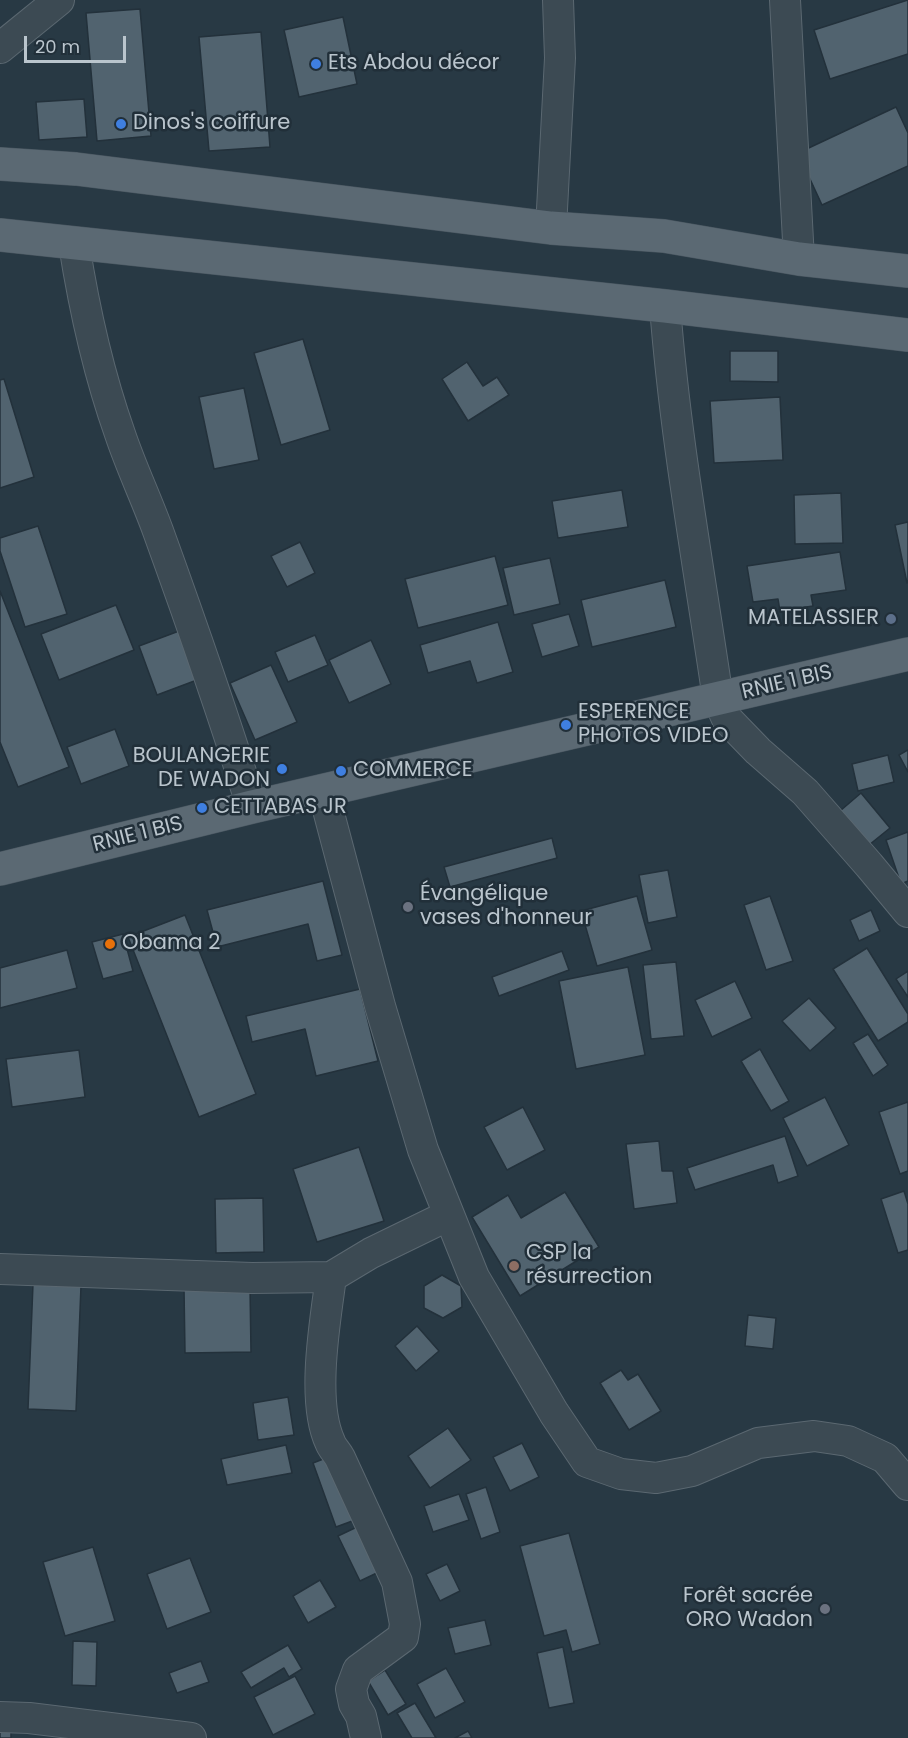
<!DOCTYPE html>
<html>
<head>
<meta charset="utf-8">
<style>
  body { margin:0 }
  #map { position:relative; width:908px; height:1738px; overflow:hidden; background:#283944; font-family:Poppins,sans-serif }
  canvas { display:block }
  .scale { position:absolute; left:24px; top:36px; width:102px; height:27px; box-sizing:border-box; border:3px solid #bac5cd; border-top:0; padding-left:8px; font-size:18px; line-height:21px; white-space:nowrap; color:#bac5cd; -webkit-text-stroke:4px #212f39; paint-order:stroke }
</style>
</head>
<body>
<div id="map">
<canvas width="908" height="1738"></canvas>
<div class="scale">20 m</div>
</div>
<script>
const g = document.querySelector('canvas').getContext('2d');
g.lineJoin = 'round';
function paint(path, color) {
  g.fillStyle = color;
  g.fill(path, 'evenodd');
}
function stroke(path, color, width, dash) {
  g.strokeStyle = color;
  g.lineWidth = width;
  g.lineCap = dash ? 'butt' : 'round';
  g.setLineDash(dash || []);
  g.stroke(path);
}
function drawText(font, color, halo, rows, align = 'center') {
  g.font = font + ' Poppins,sans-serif';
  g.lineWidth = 5;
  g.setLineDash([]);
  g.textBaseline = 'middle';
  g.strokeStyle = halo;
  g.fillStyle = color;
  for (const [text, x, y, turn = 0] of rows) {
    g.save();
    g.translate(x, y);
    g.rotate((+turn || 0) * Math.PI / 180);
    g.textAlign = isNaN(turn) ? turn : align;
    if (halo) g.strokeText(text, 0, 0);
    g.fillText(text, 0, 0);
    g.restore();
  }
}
const building = new Path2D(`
  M908,0v54l-78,25 -16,-49z
  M140,9l11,127 -54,5 -11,-128z
  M343,17l14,67 -58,13 -15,-67z
  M261,32l9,115 -61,4 -10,-114z
  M84,99l3,38 -48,3 -3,-38z
  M896,107l12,26v33l-86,39 -24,-52z
  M303,339l27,91 -49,15 -27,-92z
  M730,351h48v31l-48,-1z
  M467,362l16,24 14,-9 12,18 -41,26 -26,-42z
  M4,379l30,98 -34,11v-108z
  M244,388l15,72 -45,9 -15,-72z
  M780,397l3,63 -69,3 -4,-62z
  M622,490l6,37 -70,11 -6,-37z
  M841,493l2,50 -48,1 -1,-49z
  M908,522v60l-1,1 -12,-58z
  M38,526l29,88 -42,13 -25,-76v-13z
  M300,542l15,31 -28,14 -16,-31z
  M840,552l6,38 -35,5 2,11 -33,5 -2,-12 -25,3 -6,-36z
  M495,556l13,49 -90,23 -13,-49z
  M550,558l10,46 -46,11 -11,-47z
  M665,580l11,47 -84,20 -11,-47z
  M0,591l69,176 -51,20 -18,-45z
  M116,605l18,45 -75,30 -18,-46z
  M569,614l10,32 -37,11 -10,-33z
  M498,622l15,50 -36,11 -7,-22 -42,12 -8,-28z
  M179,631l18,49 -40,15 -18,-49z
  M315,635l13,30 -40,17 -13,-30z
  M371,640l20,44 -42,19 -20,-43z
  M271,665l26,57 -42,18 -25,-57z
  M115,729l14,37 -48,18 -14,-37z
  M908,750v22l-9,-17z
  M888,755l6,27 -36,9 -6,-27z
  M861,793l29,35 -21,17 -29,-34z
  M908,832v49l-7,3 -15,-44z
  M552,838l5,20 -107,29 -6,-20z
  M668,870l9,47 -29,6 -9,-48z
  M323,881l19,74 -25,6 -9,-37 -91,23 -10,-37z
  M637,896l15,54 -55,16 -16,-55z
  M770,896l23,65 -27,9 -22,-65z
  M871,910l9,21 -21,10 -9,-21z
  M185,915l71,179 -57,23 -71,-180z
  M123,934l10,37 -30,8 -11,-37z
  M867,948l41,66v8l-30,19 -45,-72z
  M67,950l10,38 -77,20v-40z
  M562,951l7,19 -70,26 -7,-19z
  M676,962l8,74 -33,3 -8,-74z
  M628,967l17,88 -69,14 -17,-88z
  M908,971v26l-12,-18z
  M735,981l17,37 -40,19 -17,-37z
  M360,989l18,72 -62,15 -11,-47 -53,13 -6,-26z
  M809,998l27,30 -26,23 -28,-30z
  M868,1034l20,31 -15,11 -20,-33z
  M760,1049l29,52 -18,10 -30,-50z
  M79,1050l6,47 -73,10 -6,-48z
  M825,1097l24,48 -42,21 -24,-48z
  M908,1102v69l-8,3 -21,-62z
  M523,1107l22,43 -38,20 -23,-43z
  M785,1136l13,40 -20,7 -5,-18 -78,25 -8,-22z
  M659,1141l3,30h11l4,32 -43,6 -8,-65z
  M359,1147l25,74 -67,21 -24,-73z
  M904,1191l4,13v46l-10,3 -17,-54z
  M565,1192l34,55 -79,49 -48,-79 36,-22 13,23z
  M263,1198l1,54 -48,1 -1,-54z
  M442,1275l19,11 1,21 -19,11 -19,-10v-22z
  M33,1284l48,2 -5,125 -48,-2z
  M250,1287l1,65 -66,1 -1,-65z
  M748,1315l28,3 -3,31 -28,-3z
  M417,1326l22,25 -23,20 -21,-25z
  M621,1370l7,10 10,-6 23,37 -32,19 -29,-47z
  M288,1397l6,38 -36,5 -5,-37z
  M448,1428l23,32 -41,28 -22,-32z
  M522,1443l17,34 -29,14 -17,-34z
  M286,1445l6,28 -65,12 -6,-26z
  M331,1456l24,64 -19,7 -23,-64z
  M486,1487l14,45 -19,7 -15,-45z
  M459,1494l10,26 -36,12 -9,-26z
  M359,1526l22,45 -21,10 -22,-45z
  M569,1533l31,111 -28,8 -6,-22 -22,6 -24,-90z
  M93,1547l22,74 -50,15 -22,-74z
  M190,1558l21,54 -44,17 -20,-55z
  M447,1564l13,27 -20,10 -14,-27z
  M320,1580l16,27 -28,16 -15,-27z
  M485,1620l6,25 -36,9 -7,-26z
  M73,1641l24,1 -1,44 -24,-1z
  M288,1645l14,24 -13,8 -5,-9 -33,20 -10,-16z
  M563,1647l11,56 -25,5 -12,-55z
  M201,1661l8,21 -32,11 -8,-20z
  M446,1668l19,34 -30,16 -18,-34z
  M385,1670l21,34 -18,11 -20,-34z
  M295,1676l20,38 -42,21 -19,-38z
  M415,1703l21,35h-24l-15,-25z
  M0,1730h11v8h-11z
  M468,1731l4,7h-17z`);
paint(building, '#51636f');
stroke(building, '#23313b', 1.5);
const minor = new Path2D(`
  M785,0l14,259
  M0,48l59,-48
  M551,228l9,-170 -2,-58
  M74,244c10,64 24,128 46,190 11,33 26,64 38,97 33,91 65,183 94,276
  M665,306c10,132 34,262 53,393l9,20 31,32 47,41 64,73 39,47
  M323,791l57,215 43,144 51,127 80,136 33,49 34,12 35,4 36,-7 66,-28 56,-7 34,5 37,17 23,27
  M0,1269l252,9 79,-1 40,-24 78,-38
  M331,1277c-6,45 -20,124 -1,165 2,6 7,10 10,16l57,124 8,42 -2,13 -45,33 -7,19 3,15 7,12 5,22
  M0,1717l29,1 162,20`);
const primary = new Path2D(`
  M0,164l76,5 475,59 113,8 135,23 109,12
  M0,235l665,71 243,29
  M0,869l252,-62 656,-153`);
stroke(minor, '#5b6871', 32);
stroke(primary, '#495660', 34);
stroke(minor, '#3c4a53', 30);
stroke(primary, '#5b6973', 33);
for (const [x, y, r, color] of [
  [316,64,6,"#3f7fe0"],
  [121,124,6,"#3f7fe0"],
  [891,619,6,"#5c6f8a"],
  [566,725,6,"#3f7fe0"],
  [282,769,6,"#3f7fe0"],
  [341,771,6,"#3f7fe0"],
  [202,808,6,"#3f7fe0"],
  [408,907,6,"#6b7280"],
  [110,944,6,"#e8710a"],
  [514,1266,6,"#8d6e63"],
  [825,1609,6,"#6b7280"]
]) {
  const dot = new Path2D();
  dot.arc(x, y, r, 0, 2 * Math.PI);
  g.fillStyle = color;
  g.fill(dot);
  stroke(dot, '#212f39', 2);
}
drawText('21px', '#bac5cd', '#212f39', [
  ["Ets Abdou décor",328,64],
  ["Dinos's coiffure",133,124],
  ["MATELASSIER",879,619,"right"],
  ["ESPERENCE",578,713],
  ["PHOTOS VIDEO",578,737],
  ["BOULANGERIE",270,757,"right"],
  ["DE WADON",270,781,"right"],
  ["COMMERCE",353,771],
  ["CETTABAS JR",214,808],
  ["Évangélique",420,895],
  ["vases d'honneur",420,919],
  ["Obama 2",122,944],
  ["CSP la",526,1254],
  ["résurrection",526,1278],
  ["Forêt sacrée",813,1597,"right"],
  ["ORO Wadon",813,1621,"right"]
], 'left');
drawText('21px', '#bac5cd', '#212f39', [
  ["RNIE 1 BIS",787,683,-13],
  ["RNIE 1 BIS",138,835,-14]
]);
</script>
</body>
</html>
